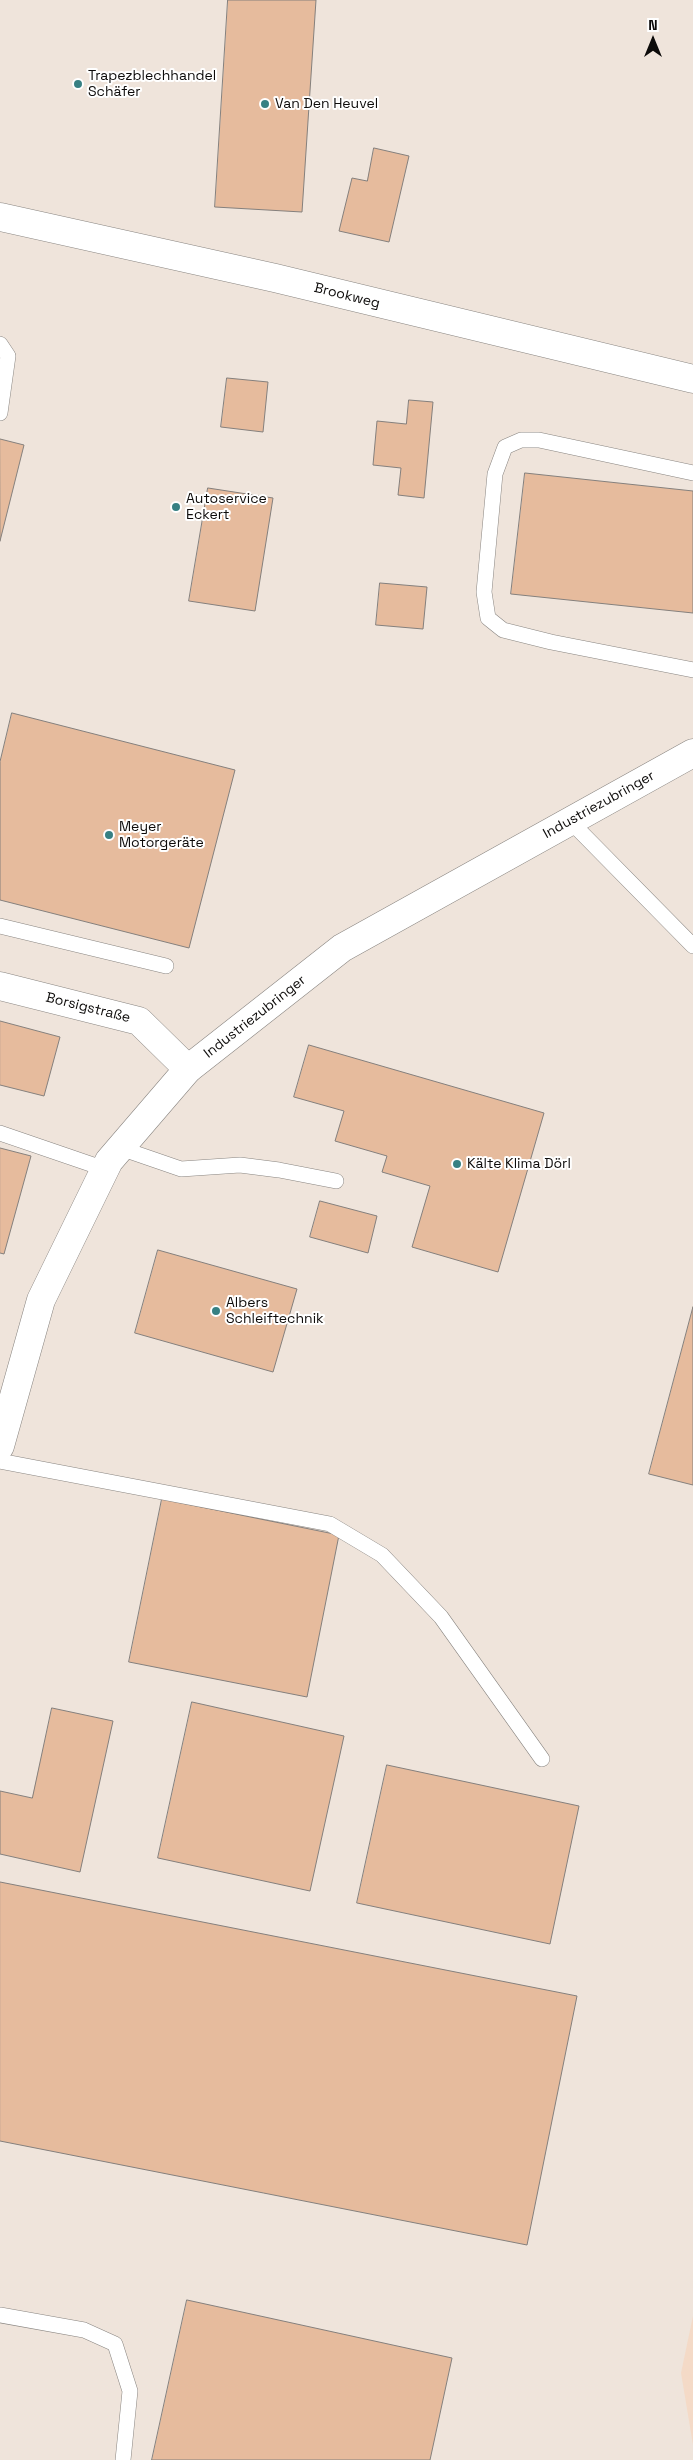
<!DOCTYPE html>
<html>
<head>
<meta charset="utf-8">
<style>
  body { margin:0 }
  #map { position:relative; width:693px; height:2460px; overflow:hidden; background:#f6f1ed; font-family:"Space Grotesk",sans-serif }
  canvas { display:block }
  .north { position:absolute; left:628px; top:15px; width:50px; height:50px; -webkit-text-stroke:4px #fff; paint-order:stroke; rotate:0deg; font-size:14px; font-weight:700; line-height:20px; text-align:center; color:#0d0b0a }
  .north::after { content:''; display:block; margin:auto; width:18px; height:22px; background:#0d0b0a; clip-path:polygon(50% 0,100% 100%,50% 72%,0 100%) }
</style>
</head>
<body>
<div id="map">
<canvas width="693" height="2460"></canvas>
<div class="north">N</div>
</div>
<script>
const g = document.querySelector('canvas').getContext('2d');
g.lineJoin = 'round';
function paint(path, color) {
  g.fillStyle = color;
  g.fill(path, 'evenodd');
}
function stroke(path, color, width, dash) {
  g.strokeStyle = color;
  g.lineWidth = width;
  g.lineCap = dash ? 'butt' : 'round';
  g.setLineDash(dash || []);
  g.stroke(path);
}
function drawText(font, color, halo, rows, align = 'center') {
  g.font = font + ' "Space Grotesk",sans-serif';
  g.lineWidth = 4;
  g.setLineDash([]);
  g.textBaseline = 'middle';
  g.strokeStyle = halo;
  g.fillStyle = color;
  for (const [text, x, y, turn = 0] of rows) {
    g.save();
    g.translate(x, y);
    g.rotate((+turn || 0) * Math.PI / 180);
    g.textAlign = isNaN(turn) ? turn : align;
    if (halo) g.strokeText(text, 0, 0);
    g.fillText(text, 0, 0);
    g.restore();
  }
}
paint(new Path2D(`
  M0,0h693v2460h-693z`), '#efe4db');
paint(new Path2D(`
  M693,2316v129l-12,-72z`), '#f4dac7');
const building = new Path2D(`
  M228,0h88l-14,212 -87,-5z
  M374,148l35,8 -20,86 -50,-11 13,-53 15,3z
  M227,378l41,4 -5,50 -42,-5z
  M409,400l24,2 -9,96 -26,-3 3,-27 -28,-3 4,-44 29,3z
  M0,439l24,6 -24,96z
  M525,473l168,18v122l-182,-19z
  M208,488l65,10 -18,113 -66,-10z
  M380,583l47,4 -4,42 -47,-4z
  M12,713l223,57 -46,178 -189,-48v-138z
  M0,1021l60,16 -16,59 -44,-11z
  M309,1045l235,68 -46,159 -86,-25 18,-61 -48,-14 5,-16 -52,-15 9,-30 -50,-14z
  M0,1148l31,8 -27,98 -4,-1z
  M320,1201l57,15 -9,37 -58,-16z
  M158,1250l139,39 -24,83 -138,-39z
  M693,1307v178l-44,-11z
  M162,1499l177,36 -32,162 -178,-35z
  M192,1702l152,34 -34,155 -152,-33z
  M52,1708l61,13 -33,151 -80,-18v-63l32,7z
  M387,1765l192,41 -29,138 -193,-41z
  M0,1882l577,114 -50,249 -527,-104z
  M187,2300l265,58 -22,102h-278z`);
paint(building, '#e6bb9d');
stroke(building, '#85807d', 1);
const service = new Path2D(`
  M0,344l8,12 -8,57
  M693,473l-154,-33h-18l-16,7 -10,27 -11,118 4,26 15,12 48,12 142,28
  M570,821l123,125
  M0,926l166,40
  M0,1133l105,36
  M120,1148l61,21 59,-4 39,5 57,11
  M0,1461l330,63 52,31 59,62 101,142
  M0,2315l84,15 31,14 15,47 -7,69`);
const minor = new Path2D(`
  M0,217l275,61 418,101
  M0,986l139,35 49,48`);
const tertiary = new Path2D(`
  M0,1446l41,-146 64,-131 4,-8 79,-92 154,-121 351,-195`);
stroke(service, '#898581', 16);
stroke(minor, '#898581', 29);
stroke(tertiary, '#898581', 29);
stroke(service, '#fff', 15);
stroke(minor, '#fff', 28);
stroke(tertiary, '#fff', 28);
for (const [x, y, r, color] of [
  [78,84,5,"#378083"],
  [265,104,5,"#378083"],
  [176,507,5,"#378083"],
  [109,835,5,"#378083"],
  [457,1164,5,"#378083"],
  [216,1311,5,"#378083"]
]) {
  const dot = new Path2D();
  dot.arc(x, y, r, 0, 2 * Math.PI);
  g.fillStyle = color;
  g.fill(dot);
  stroke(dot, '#fff', 2);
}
drawText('14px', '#0d0b0a', '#fff', [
  ["Trapezblechhandel",88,76],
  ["Schäfer",88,92],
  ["Van Den Heuvel",275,104],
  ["Autoservice",186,499],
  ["Eckert",186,515],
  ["Meyer",119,827],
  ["Motorgeräte",119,843],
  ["Kälte Klima Dörl",467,1164],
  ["Albers",226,1303],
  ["Schleiftechnik",226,1319]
], 'left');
drawText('14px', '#0d0b0a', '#fff', [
  ["Brookweg",347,296,14],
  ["Industriezubringer",599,805,-29],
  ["Borsigstraße",88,1008,14],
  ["Industriezubringer",255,1017,-38]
]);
</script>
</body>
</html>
